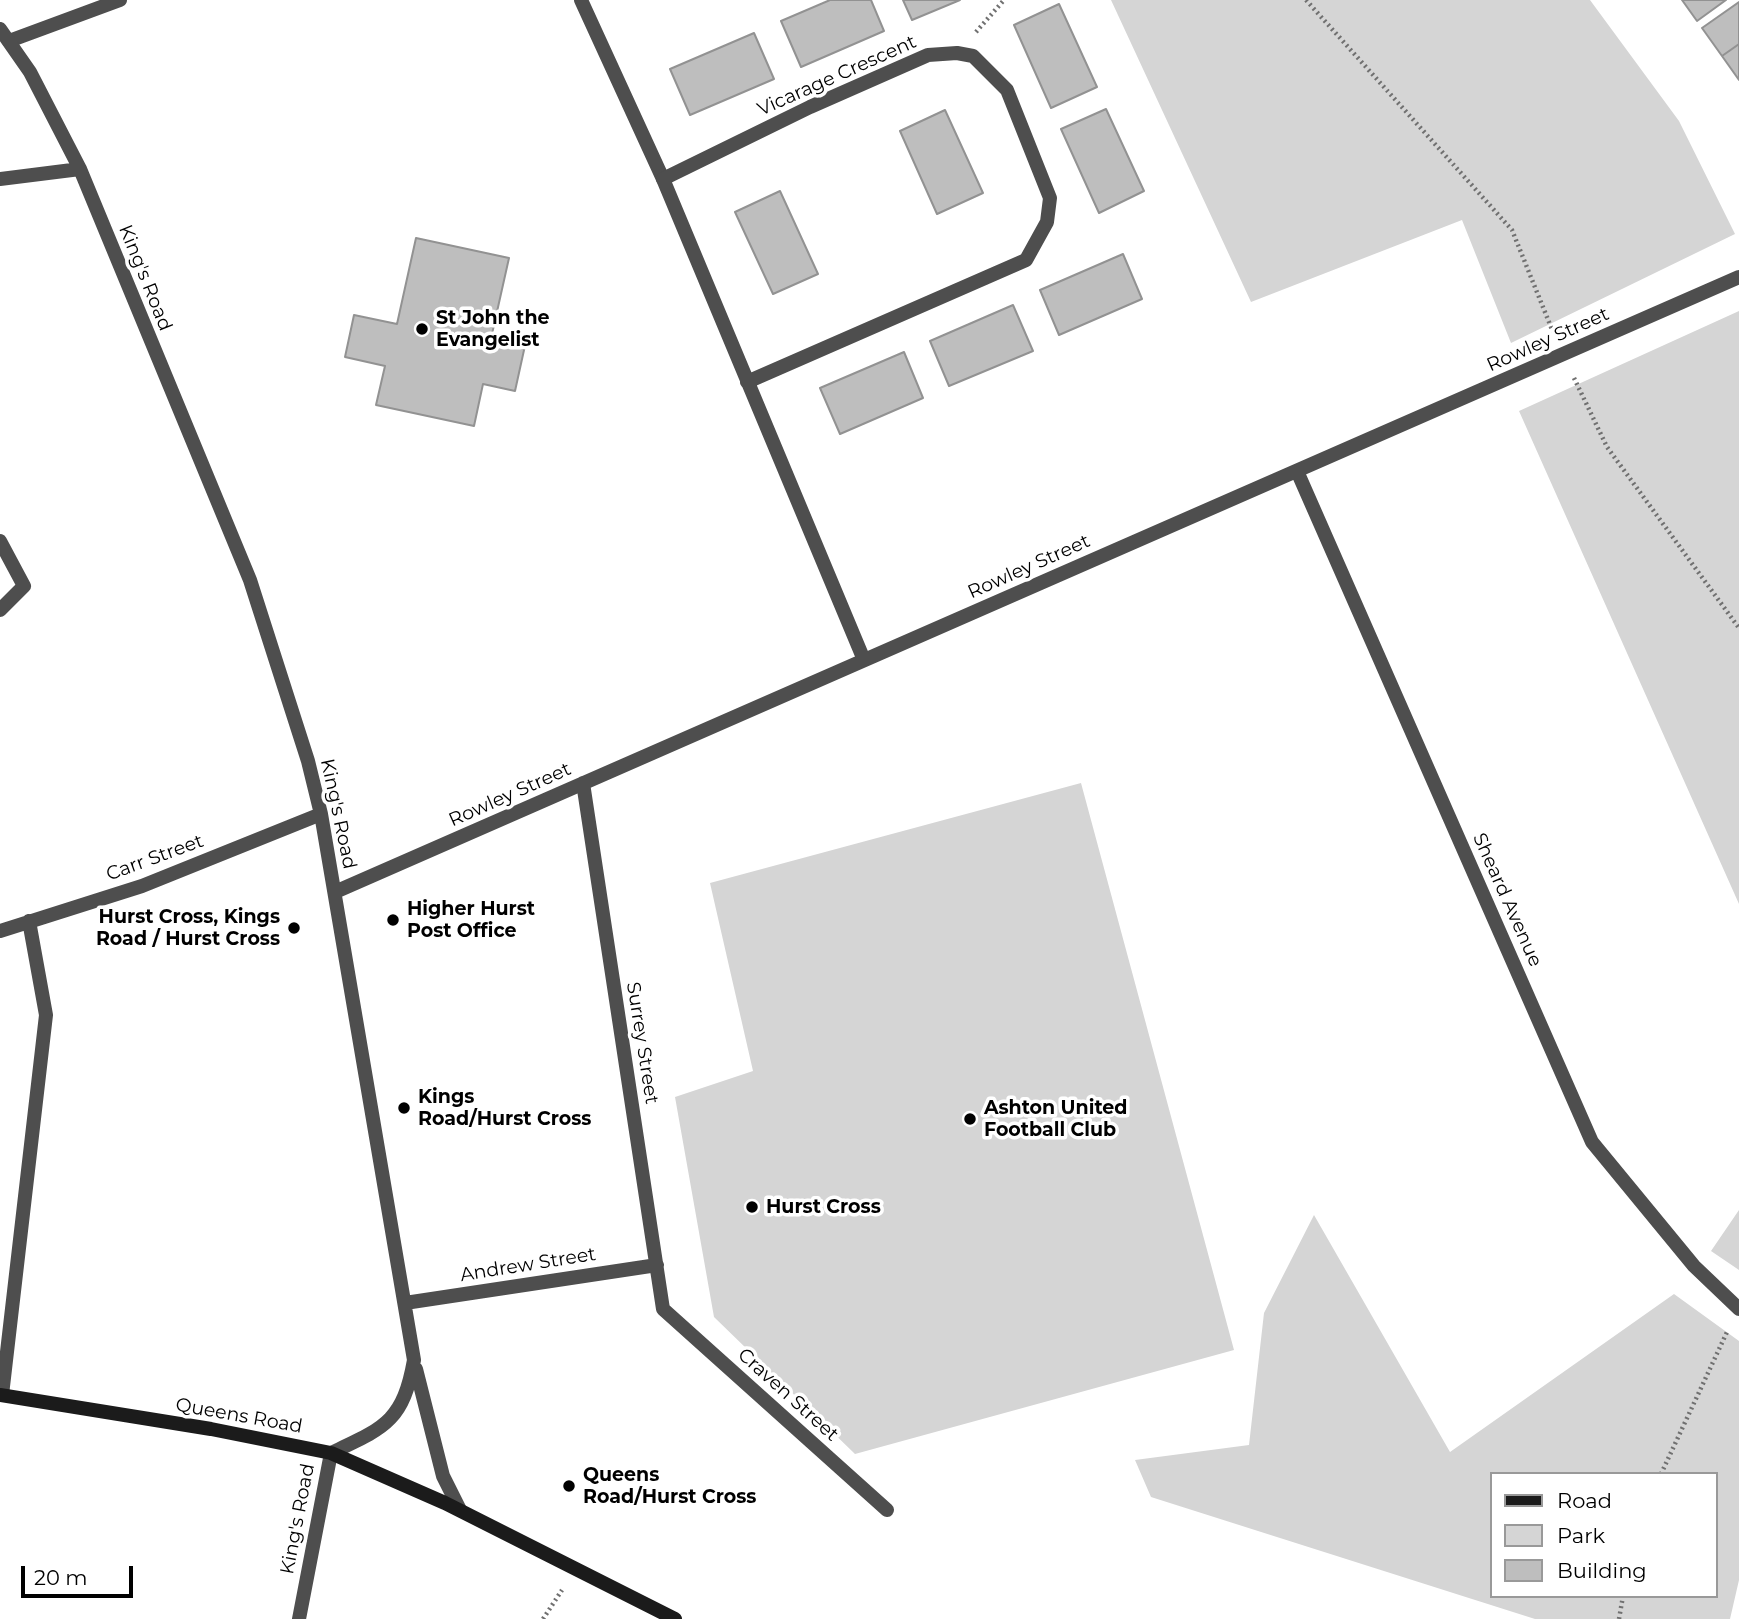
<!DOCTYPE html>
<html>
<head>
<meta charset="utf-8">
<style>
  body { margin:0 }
  #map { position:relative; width:1739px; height:1619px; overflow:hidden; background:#fff; font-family:Montserrat,sans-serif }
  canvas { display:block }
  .legend { position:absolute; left:1490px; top:1472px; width:228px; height:126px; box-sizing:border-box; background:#fff; border:2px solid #999; margin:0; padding:9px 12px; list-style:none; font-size:21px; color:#000 }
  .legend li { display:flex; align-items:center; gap:14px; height:35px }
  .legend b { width:35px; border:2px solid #999 }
  .scale { position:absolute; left:21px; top:1566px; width:112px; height:32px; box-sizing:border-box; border:4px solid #000; border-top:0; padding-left:9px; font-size:21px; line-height:24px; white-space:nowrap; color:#000; -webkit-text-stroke:5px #fff; paint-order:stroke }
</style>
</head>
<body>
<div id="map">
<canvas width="1739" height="1619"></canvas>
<ul class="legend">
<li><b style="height:9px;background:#1b1b1b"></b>Road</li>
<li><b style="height:19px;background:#d5d5d5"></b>Park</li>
<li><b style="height:19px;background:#bebebe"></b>Building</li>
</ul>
<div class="scale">20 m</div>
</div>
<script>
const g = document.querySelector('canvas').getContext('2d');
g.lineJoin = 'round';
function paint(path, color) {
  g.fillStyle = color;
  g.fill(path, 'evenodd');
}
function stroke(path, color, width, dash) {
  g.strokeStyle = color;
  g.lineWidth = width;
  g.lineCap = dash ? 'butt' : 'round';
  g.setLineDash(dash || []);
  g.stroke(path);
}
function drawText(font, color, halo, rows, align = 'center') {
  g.font = font + ' Montserrat,sans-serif';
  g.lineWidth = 7;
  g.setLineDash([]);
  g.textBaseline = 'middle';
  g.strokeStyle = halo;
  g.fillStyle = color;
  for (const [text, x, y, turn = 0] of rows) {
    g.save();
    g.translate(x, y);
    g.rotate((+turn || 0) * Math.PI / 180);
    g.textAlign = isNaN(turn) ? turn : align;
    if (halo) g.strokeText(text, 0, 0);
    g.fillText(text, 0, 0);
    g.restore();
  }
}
paint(new Path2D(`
  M1111,0h479l89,121 56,113 -224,109 -49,-123 -211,82z
  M1739,311v593l-220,-493z
  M1081,783l153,567 -379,104 -141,-137 -39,-220 78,-26 -43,-188z
  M1739,1210v60l-28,-19z
  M1314,1215l136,237 224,-158 65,47v239l-9,39h-195l-384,-122 -16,-37 114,-15 15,-132zM1492,1474h224v122h-224z`), '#d5d5d5');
const building = new Path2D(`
  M830,0h41l13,31 -83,36 -20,-46z
  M903,0h57l-48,20z
  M1682,0h44l-29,21z
  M1739,2v42l-17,12 -20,-28z
  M1059,4l38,83 -46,21 -37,-83z
  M754,33l20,46 -84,36 -20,-46z
  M1739,44v36l-17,-24z
  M1106,109l38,82 -45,22 -38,-84z
  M945,110l38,83 -46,21 -37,-83z
  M780,191l38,83 -45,20 -38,-82z
  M416,238l93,20 -17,76 34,7 -11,50 -32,-7 -9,42 -98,-21 9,-39 -40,-9 9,-42 43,9z
  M1123,254l19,45 -83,36 -19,-45z
  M1013,305l20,46 -84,35 -19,-45z
  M904,352l19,46 -83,36 -20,-46z`);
paint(building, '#bebebe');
stroke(building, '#929292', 2);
stroke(new Path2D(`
  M1306,0l206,230 41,102
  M976,32l28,-32
  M1574,378l33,69 132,181
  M1661,1474l66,-142
  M543,1619l19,-29
  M1619,1619l4,-23`), '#707070', 4.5, [2, 3.5]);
stroke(new Path2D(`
  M581,0l82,179
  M9,41l111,-41`), '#4e4e4e', 14);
stroke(new Path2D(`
  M0,29l30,43 50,97 170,411 58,181 13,53 93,546c-11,62 -30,68 -83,93l-32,166
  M0,179l80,-10
  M747,382l279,-122 21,-38 3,-24 -43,-108 -34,-34 -16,-3 -29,2 -118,52 -147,72 201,481
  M1297,471l295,671 102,124 45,43
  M0,541l24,45 -24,24
  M583,783l80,526 224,201
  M335,892l1404,-615
  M0,931l142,-45 179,-72
  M405,1303l252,-38
  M416,1369l27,107 17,34
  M2,1395l44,-380 -17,-94`), '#4e4e4e', 14);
stroke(new Path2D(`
  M0,1395l211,34 120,24 114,50 230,116`), '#1b1b1b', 14);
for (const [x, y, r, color] of [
  [422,329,7,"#000"],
  [393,920,7,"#000"],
  [294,928,7,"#000"],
  [404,1108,7,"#000"],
  [970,1119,7,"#000"],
  [752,1207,7,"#000"],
  [569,1486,7,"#000"]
]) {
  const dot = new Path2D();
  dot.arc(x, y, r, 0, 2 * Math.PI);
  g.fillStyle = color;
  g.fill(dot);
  stroke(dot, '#fff', 2.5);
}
drawText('19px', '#000', '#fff', [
  ["Vicarage Crescent",837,76,-24],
  ["King's Road",145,278,68],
  ["Rowley Street",1548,340,-24],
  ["Rowley Street",1029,567,-24],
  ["Rowley Street",510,795,-24],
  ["King's Road",338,814,78],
  ["Carr Street",155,858,-20],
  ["Sheard Avenue",1507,900,66],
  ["Surrey Street",642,1043,81],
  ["Andrew Street",528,1265,-9],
  ["Craven Street",788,1395,42],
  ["Queens Road",239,1416,10],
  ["King's Road",298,1519,-79]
]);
drawText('bold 19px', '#000', '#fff', [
  ["St John the",436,318],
  ["Evangelist",436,340],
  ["Higher Hurst",407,909],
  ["Post Office",407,931],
  ["Hurst Cross, Kings",280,917,"right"],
  ["Road / Hurst Cross",280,939,"right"],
  ["Kings",418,1097],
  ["Road/Hurst Cross",418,1119],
  ["Ashton United",984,1108],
  ["Football Club",984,1130],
  ["Hurst Cross",766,1207],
  ["Queens",583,1475],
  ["Road/Hurst Cross",583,1497]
], 'left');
</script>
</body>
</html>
